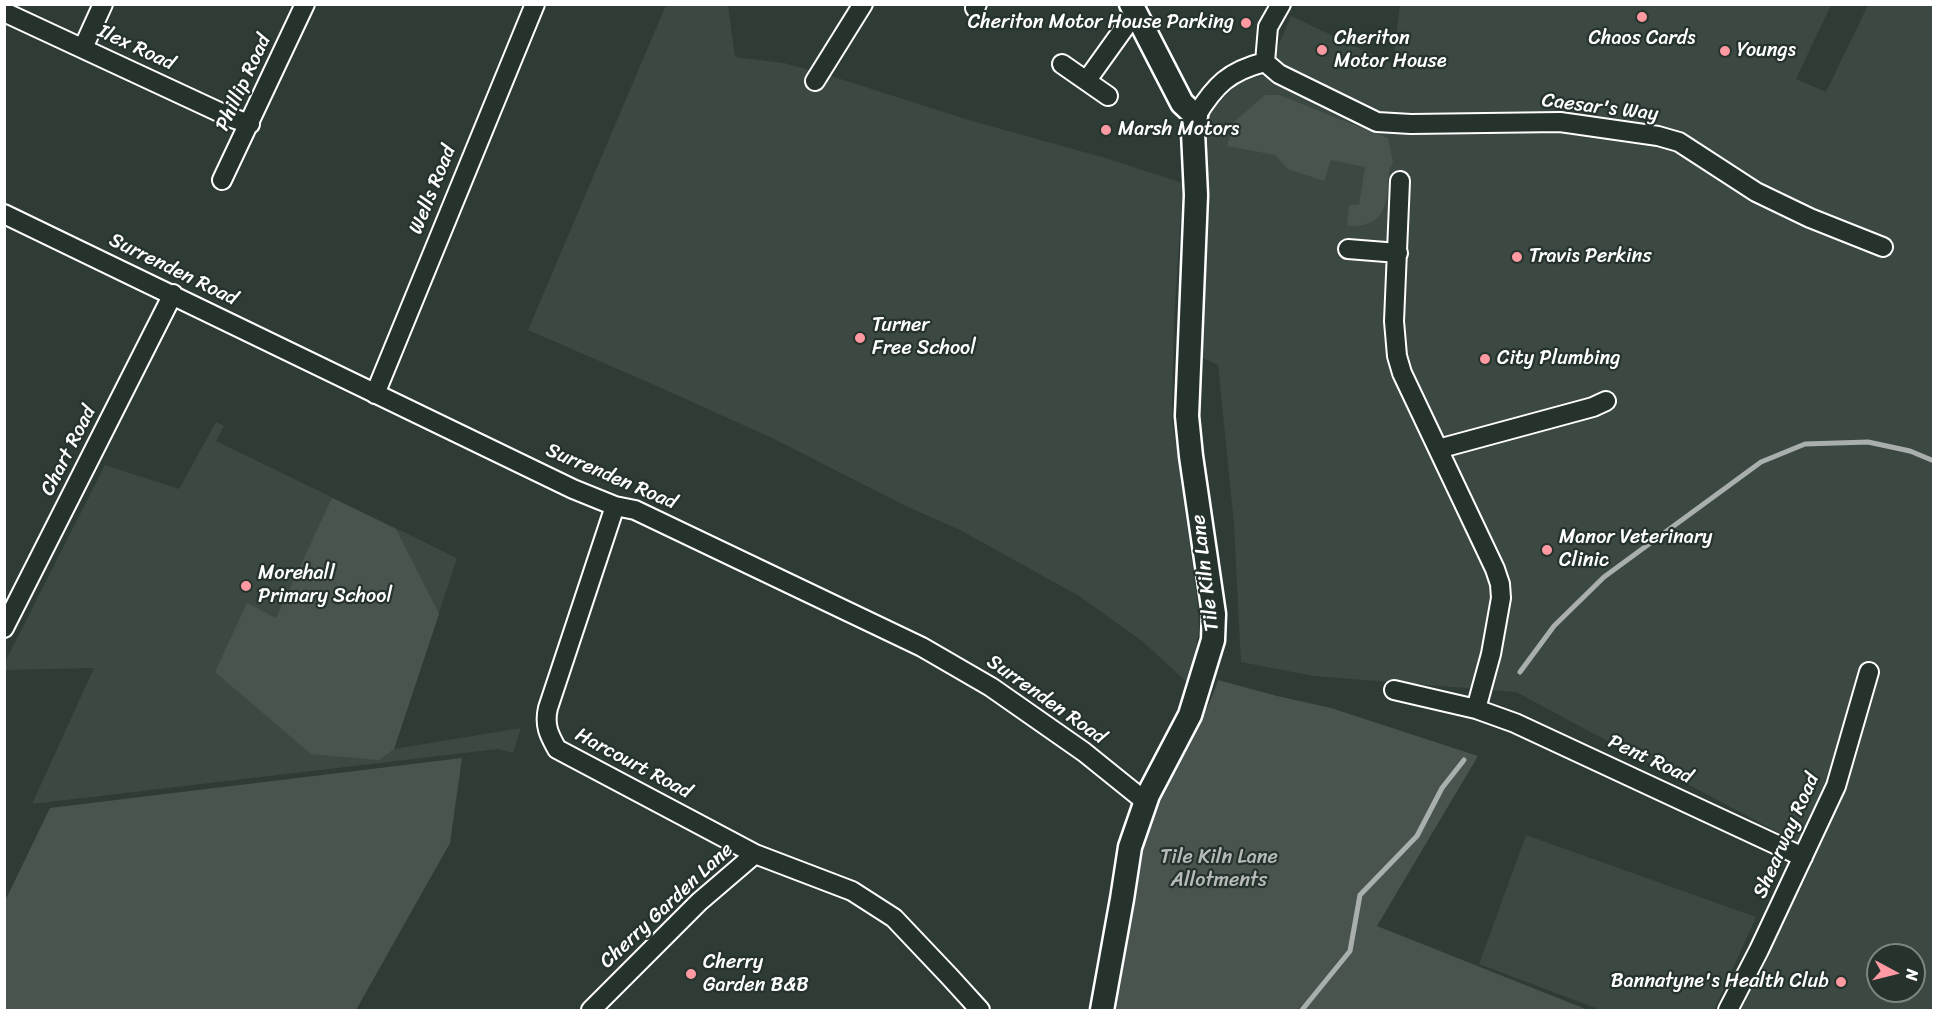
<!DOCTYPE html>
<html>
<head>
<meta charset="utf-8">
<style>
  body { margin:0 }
  #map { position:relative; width:1938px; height:1015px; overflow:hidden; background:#2f3b35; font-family:Sriracha,sans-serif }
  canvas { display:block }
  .frame { position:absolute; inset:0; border:6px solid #fff; pointer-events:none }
  .north { position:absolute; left:1866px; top:943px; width:60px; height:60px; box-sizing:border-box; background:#26332d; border:2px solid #7d8581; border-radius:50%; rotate:97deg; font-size:16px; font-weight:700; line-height:24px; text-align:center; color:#fff }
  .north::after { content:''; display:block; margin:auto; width:21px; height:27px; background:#ff9aa2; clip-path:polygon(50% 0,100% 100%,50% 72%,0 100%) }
</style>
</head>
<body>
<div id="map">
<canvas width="1938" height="1015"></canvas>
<div class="frame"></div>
<div class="north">N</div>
</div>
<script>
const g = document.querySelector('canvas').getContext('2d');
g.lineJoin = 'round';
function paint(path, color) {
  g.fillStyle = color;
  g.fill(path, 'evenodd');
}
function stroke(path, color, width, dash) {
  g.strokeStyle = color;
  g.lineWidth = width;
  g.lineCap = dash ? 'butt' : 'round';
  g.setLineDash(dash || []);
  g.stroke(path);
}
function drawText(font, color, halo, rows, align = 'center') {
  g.font = font + ' Sriracha,sans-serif';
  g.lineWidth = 4.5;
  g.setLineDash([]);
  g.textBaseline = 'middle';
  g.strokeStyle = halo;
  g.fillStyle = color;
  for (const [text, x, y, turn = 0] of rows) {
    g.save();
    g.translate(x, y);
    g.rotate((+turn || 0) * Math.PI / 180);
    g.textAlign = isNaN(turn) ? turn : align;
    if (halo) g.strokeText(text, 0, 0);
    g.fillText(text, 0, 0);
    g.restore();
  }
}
paint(new Path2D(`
  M666,5h62l7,52 49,6 47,13 141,45 130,36 81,26 -9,137 -2,98 25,181 2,32 -10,53 -47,-43 -63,-45 -119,-66 -54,-24 -134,-68 -113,-51 -131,-57z
  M1400,5h431l-35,74 30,13 42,-87h65v1005h-193l67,-162 -291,-156 -203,-16 -72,-14 -7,-138 -16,-159 -17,-8 5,-241 34,-35 26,-6 25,-59 102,48zM1878,955h36v36h-36z
  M216,422l8,4 -8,15 241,117 -63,191 127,-21 -8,25 -15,-4 -466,55 62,-136 -89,2 -1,-6 101,-199 74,24z
  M1526,835l230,82 -42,93h-113l-122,-46z`), '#3c4842');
paint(new Path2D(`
  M1265,95h14l109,43 5,25c-5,7 -5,14 -5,23 -2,29 -11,41 -41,40l2,-21h10l6,-38 -34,-7 -7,21 -36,-12 -13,-14 -48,-9 8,-25z
  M332,498l64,31 43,85 -45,135 -15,11 -68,-6 -96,-82 32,-69 29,15z
  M1218,680l59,16 54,12 147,48 -101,170 211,84h-289l2,-7 -3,7h-185l2,-15 5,-6c9,-63 15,-129 39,-189 12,-30 30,-57 45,-86 6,-11 10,-23 14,-34z
  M462,758l-12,85 -94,167h-351v-109l45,-93z`), '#4a544f');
stroke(new Path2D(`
  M1520,672l34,-46 50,-49 157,-115 44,-18 63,-2 42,9 24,10
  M1302,1010l48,-59 10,-56 57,-59 25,-48 22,-28`), '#a9afac', 5);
const minor = new Path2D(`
  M975,8l2,-4
  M4,12l228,106 18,6
  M83,48l20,-44
  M1265,62l14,12 98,48 34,2 149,-2 98,14 21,6 77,50 54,26 73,29
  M1265,62l3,-35 13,-23
  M1062,64l46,32
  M1087,80l48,-67
  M815,81l48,-77
  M1196,116c19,-31 33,-45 69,-54
  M222,180l83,-176
  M1400,181l-6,140 3,35 5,17 93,196 5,15 1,14 -10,56 -15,55
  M4,214l569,275 42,17 20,4 287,137 69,40 93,65 62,50
  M1348,249l50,4
  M375,394l160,-390
  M1438,449l155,-42 13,-6
  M615,506l-67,202c-4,17 1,27 9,41l198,105 97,37 42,27 55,58 31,34
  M4,628l169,-334
  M1394,690l82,19 39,14 288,134
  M591,1010l108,-108 56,-48
  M1728,1010l31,-60 77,-164 33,-114`);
const tertiary = new Path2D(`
  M1102,1010l20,-111 8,-52 18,-52 42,-80 23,-75 1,-26 -23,-158 -4,-40 9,-221 -3,-63 3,-16 -14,-13 -51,-99`);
stroke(minor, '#fff', 22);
stroke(tertiary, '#fff', 27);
stroke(minor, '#26332d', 18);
stroke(tertiary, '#26332d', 22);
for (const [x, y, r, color] of [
  [1642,17,6,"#ff9aa2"],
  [1246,23,6,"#ff9aa2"],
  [1322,50,6,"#ff9aa2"],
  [1725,51,6,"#ff9aa2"],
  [1106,130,6,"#ff9aa2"],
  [1517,257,6,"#ff9aa2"],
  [860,338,6,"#ff9aa2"],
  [1485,359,6,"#ff9aa2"],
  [1547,550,6,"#ff9aa2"],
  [246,586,6,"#ff9aa2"],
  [691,974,6,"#ff9aa2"],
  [1841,982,6,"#ff9aa2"]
]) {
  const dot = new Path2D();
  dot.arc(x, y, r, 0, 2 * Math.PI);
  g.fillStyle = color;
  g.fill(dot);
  stroke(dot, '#26332d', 2);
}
drawText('20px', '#fff', '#26332d', [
  ["Cheriton Motor House Parking",1234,23,"right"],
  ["Cheriton",1334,39],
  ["Motor House",1334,62],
  ["Chaos Cards",1642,39,"center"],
  ["Youngs",1737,51],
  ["Marsh Motors",1118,130],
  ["Travis Perkins",1529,257],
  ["Turner",872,326],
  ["Free School",872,349],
  ["City Plumbing",1497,359],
  ["Manor Veterinary",1559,538],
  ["Clinic",1559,561],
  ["Morehall",258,574],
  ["Primary School",258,597],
  ["Cherry",703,963],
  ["Garden B&B",703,986],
  ["Bannatyne's Health Club",1829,982,"right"]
], 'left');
drawText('20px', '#fff', '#26332d', [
  ["Ilex Road",136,48,25],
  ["Phillip Road",244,83,-65],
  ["Caesar's Way",1600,108,7],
  ["Wells Road",433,190,-68],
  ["Surrenden Road",173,270,26],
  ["Chart Road",69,451,-63],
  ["Surrenden Road",611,477,23],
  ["Tile Kiln Lane",1206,573,-97],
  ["Surrenden Road",1046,700,35],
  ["Pent Road",1650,760,25],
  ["Harcourt Road",633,764,28],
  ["Shearway Road",1787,836,-66],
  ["Cherry Garden Lane",667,906,-43]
]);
drawText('20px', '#b7bbb9', '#26332d', [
  ["Tile Kiln Lane",1219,858],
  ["Allotments",1219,881]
]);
</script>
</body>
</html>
